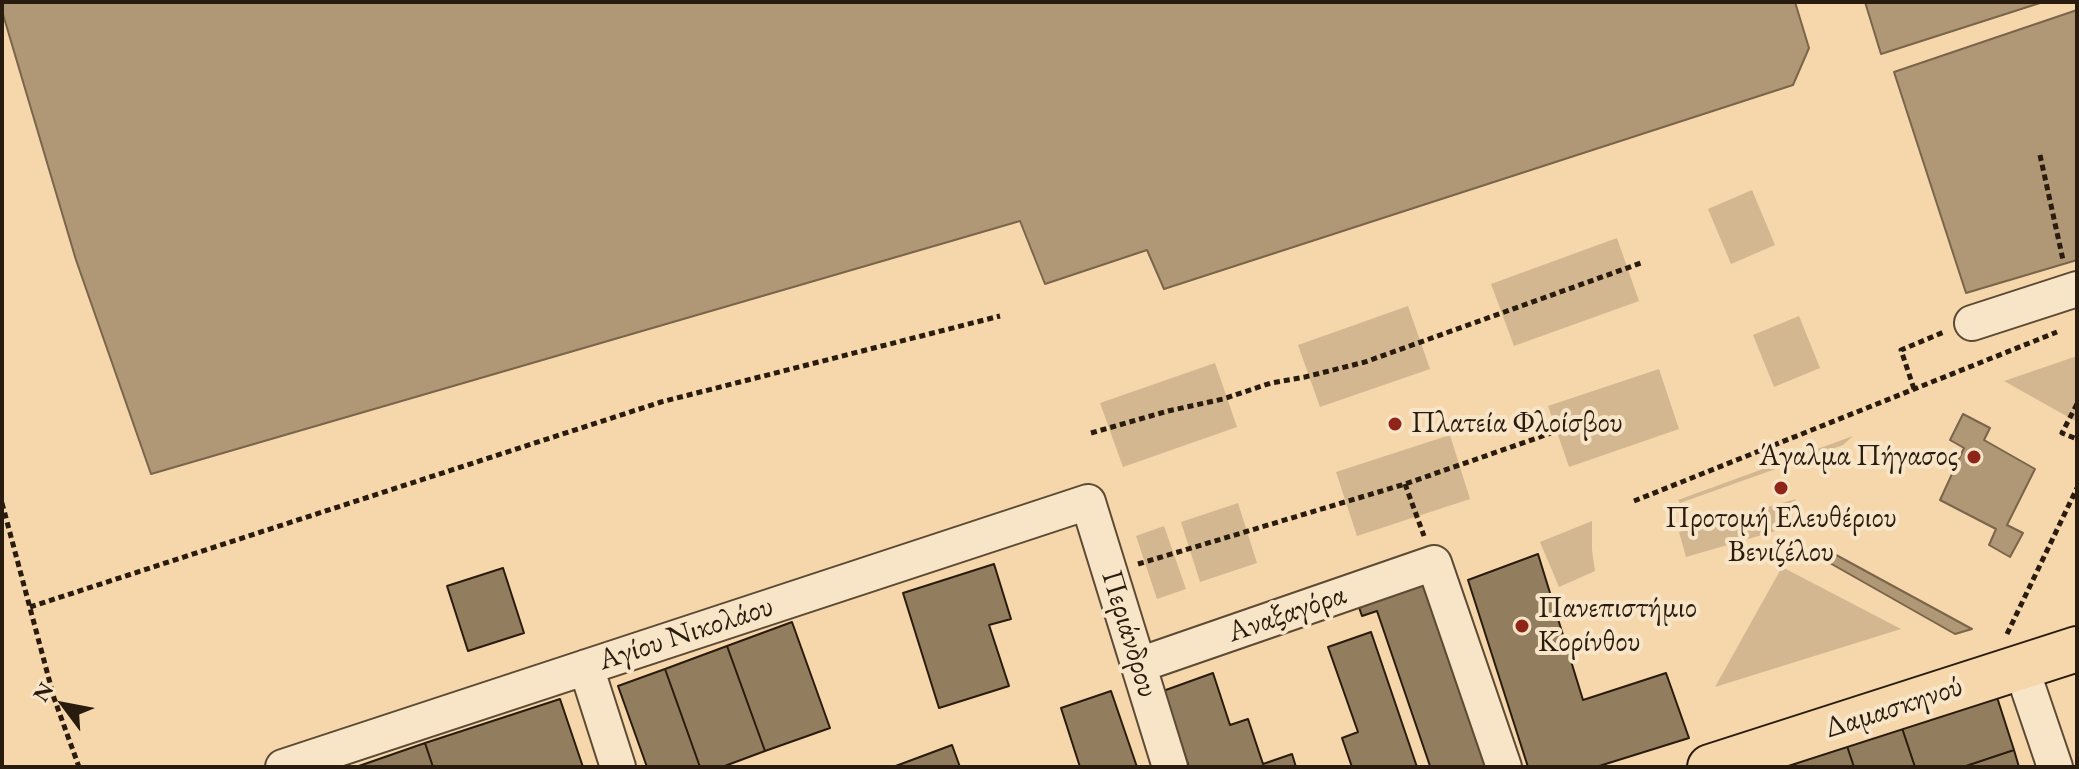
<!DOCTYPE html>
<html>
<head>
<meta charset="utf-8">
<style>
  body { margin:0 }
  #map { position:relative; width:2079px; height:769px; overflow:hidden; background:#f5d7ab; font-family:"EB Garamond",serif }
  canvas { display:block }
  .frame { position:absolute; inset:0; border:4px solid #291b0d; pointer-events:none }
  .north { position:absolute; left:24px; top:665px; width:80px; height:80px; -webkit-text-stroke:6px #f8e5c8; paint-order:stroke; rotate:302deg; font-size:22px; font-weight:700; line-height:32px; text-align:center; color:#291b0d }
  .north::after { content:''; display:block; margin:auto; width:28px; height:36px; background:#291b0d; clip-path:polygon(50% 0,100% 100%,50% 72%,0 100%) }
</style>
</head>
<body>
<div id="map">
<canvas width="2079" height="769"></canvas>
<div class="frame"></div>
<div class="north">N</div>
</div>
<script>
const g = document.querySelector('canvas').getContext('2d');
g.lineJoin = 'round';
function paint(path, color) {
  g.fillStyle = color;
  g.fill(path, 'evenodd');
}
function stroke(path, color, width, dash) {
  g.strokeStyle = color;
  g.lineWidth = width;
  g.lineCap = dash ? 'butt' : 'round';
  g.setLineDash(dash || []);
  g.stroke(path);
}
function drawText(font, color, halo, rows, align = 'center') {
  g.font = font + ' "EB Garamond",serif';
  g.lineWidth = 8;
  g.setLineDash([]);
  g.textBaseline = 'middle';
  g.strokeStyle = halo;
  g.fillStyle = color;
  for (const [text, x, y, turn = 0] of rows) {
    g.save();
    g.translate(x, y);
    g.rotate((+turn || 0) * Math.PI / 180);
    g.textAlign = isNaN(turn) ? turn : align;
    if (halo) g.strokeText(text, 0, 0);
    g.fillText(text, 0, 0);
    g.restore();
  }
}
paint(new Path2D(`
  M1752,190l23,55 -44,19 -23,-55z
  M1617,238l22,63 -125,45 -23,-62z
  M1408,306l22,63 -110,38 -22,-62z
  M1799,316l21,52 -46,19 -21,-52z
  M2077,356v66l-73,-41z
  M1215,363l22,64 -114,40 -23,-64z
  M1659,369l20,60 -110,38 -21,-61z
  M1450,435l20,64 -113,37 -21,-64z
  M1853,436l-10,9 -163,58 -2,-3z
  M1796,499l-17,31 -93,27 -7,-25z
  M1238,503l19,60 -57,19 -19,-60z
  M1592,521v29l3,21 -36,16 -19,-45z
  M1164,526l22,63 -29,10 -21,-63z
  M1782,567l119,62 -186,58z`), '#d2b790');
const water = new Path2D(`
  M2,2h1793l14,46 -16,37 -629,204 -17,-39 -102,34 -25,-63 -869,253 -75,-214 -74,-249z
  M1865,2h178l-162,52z
  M2077,10v250l-111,33 -72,-221z
  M1963,414l27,14 -6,12 51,29 -28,56 16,8 -13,24 -21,-12 7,-16 -56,-29 24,-52 -14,-8z
  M1827,550l145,79 -17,5 -134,-76z`);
paint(water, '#b09775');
stroke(water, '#7a654b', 2);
const building = new Path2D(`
  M1538,554l45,146 83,-27 23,65 -93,29h-68l-60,-187z
  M994,564l17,55 -22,6 20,61 -70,22 -36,-115z
  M503,568l21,65 -56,18 -21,-65z
  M1420,573l67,194h-61l4,-1 -53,-155 -15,5 -7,-20z
  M792,622l38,106 -65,23 -38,-105z
  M1371,632l46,135h-65l-10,-29 16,-6 -30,-85z
  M727,646l38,105 -43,16h-22l-35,-98z
  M665,669l35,98h-53l-29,-81z
  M1213,673l17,52 18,-6 15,45 29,-10 4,13h-107l-26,-76z
  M1111,691l26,76h-57l-19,-59z
  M1995,691l19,59 -51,17h-48l-15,-45z
  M560,699l23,68h-150l-8,-24z
  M1900,722l15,45h-61l-9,-27z
  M1845,740l9,27h-58l-3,-10z
  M425,743l8,24h-77z
  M952,745l8,22h-67z
  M2014,750l5,17h-56z`);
paint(building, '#937d5f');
stroke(building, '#291b0d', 2);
const minor = new Path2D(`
  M1972,323l105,-34
  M1139,665l295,-102 70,204
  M586,667l32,100
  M2021,667l34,100
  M283,767l805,-265 82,265`);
const major = new Path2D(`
  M1710,767l367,-118`);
stroke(minor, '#5c4a34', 38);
stroke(major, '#291b0d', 48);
stroke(new Path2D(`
  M2040,155l23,105
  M1914,389l-13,-39 43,-18
  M2077,404l-15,29 15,6
  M1091,433l77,-22 55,-12 48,-16 34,-6 60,-15 276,-99
  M1405,484l19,52
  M1634,501l423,-169
  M2,503l52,195 25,69
  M1138,564l267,-80 152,-53
  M30,607l631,-205 339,-86
  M2007,634l70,-146`), '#291b0d', 5, [6, 4]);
stroke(minor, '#f8e5c8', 34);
stroke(major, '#f5d7ab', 44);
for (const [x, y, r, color] of [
  [1395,424,8,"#8f2418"],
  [1974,457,8,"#8f2418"],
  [1781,488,8,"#8f2418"],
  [1522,626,8,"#8f2418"]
]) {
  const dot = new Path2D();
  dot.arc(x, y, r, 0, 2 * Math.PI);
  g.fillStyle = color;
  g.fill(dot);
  stroke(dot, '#f8e5c8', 3);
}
drawText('30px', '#291b0d', '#f8e5c8', [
  ["Πλατεία Φλοίσβου",1411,424],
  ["Άγαλμα Πήγασος",1958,457,"right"],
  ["Προτομή Ελευθέριου",1781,519,"center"],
  ["Βενιζέλου",1781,553,"center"],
  ["Πανεπιστήμιο",1538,609],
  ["Κορίνθου",1538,643]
], 'left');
drawText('30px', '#291b0d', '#f8e5c8', [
  ["Αναξαγόρα",1287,614,-19],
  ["Αγίου Νικολάου",686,634,-18],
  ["Περιάνδρου",1129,634,73],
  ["Δαμασκηνού",1894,708,-18]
]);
</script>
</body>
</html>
